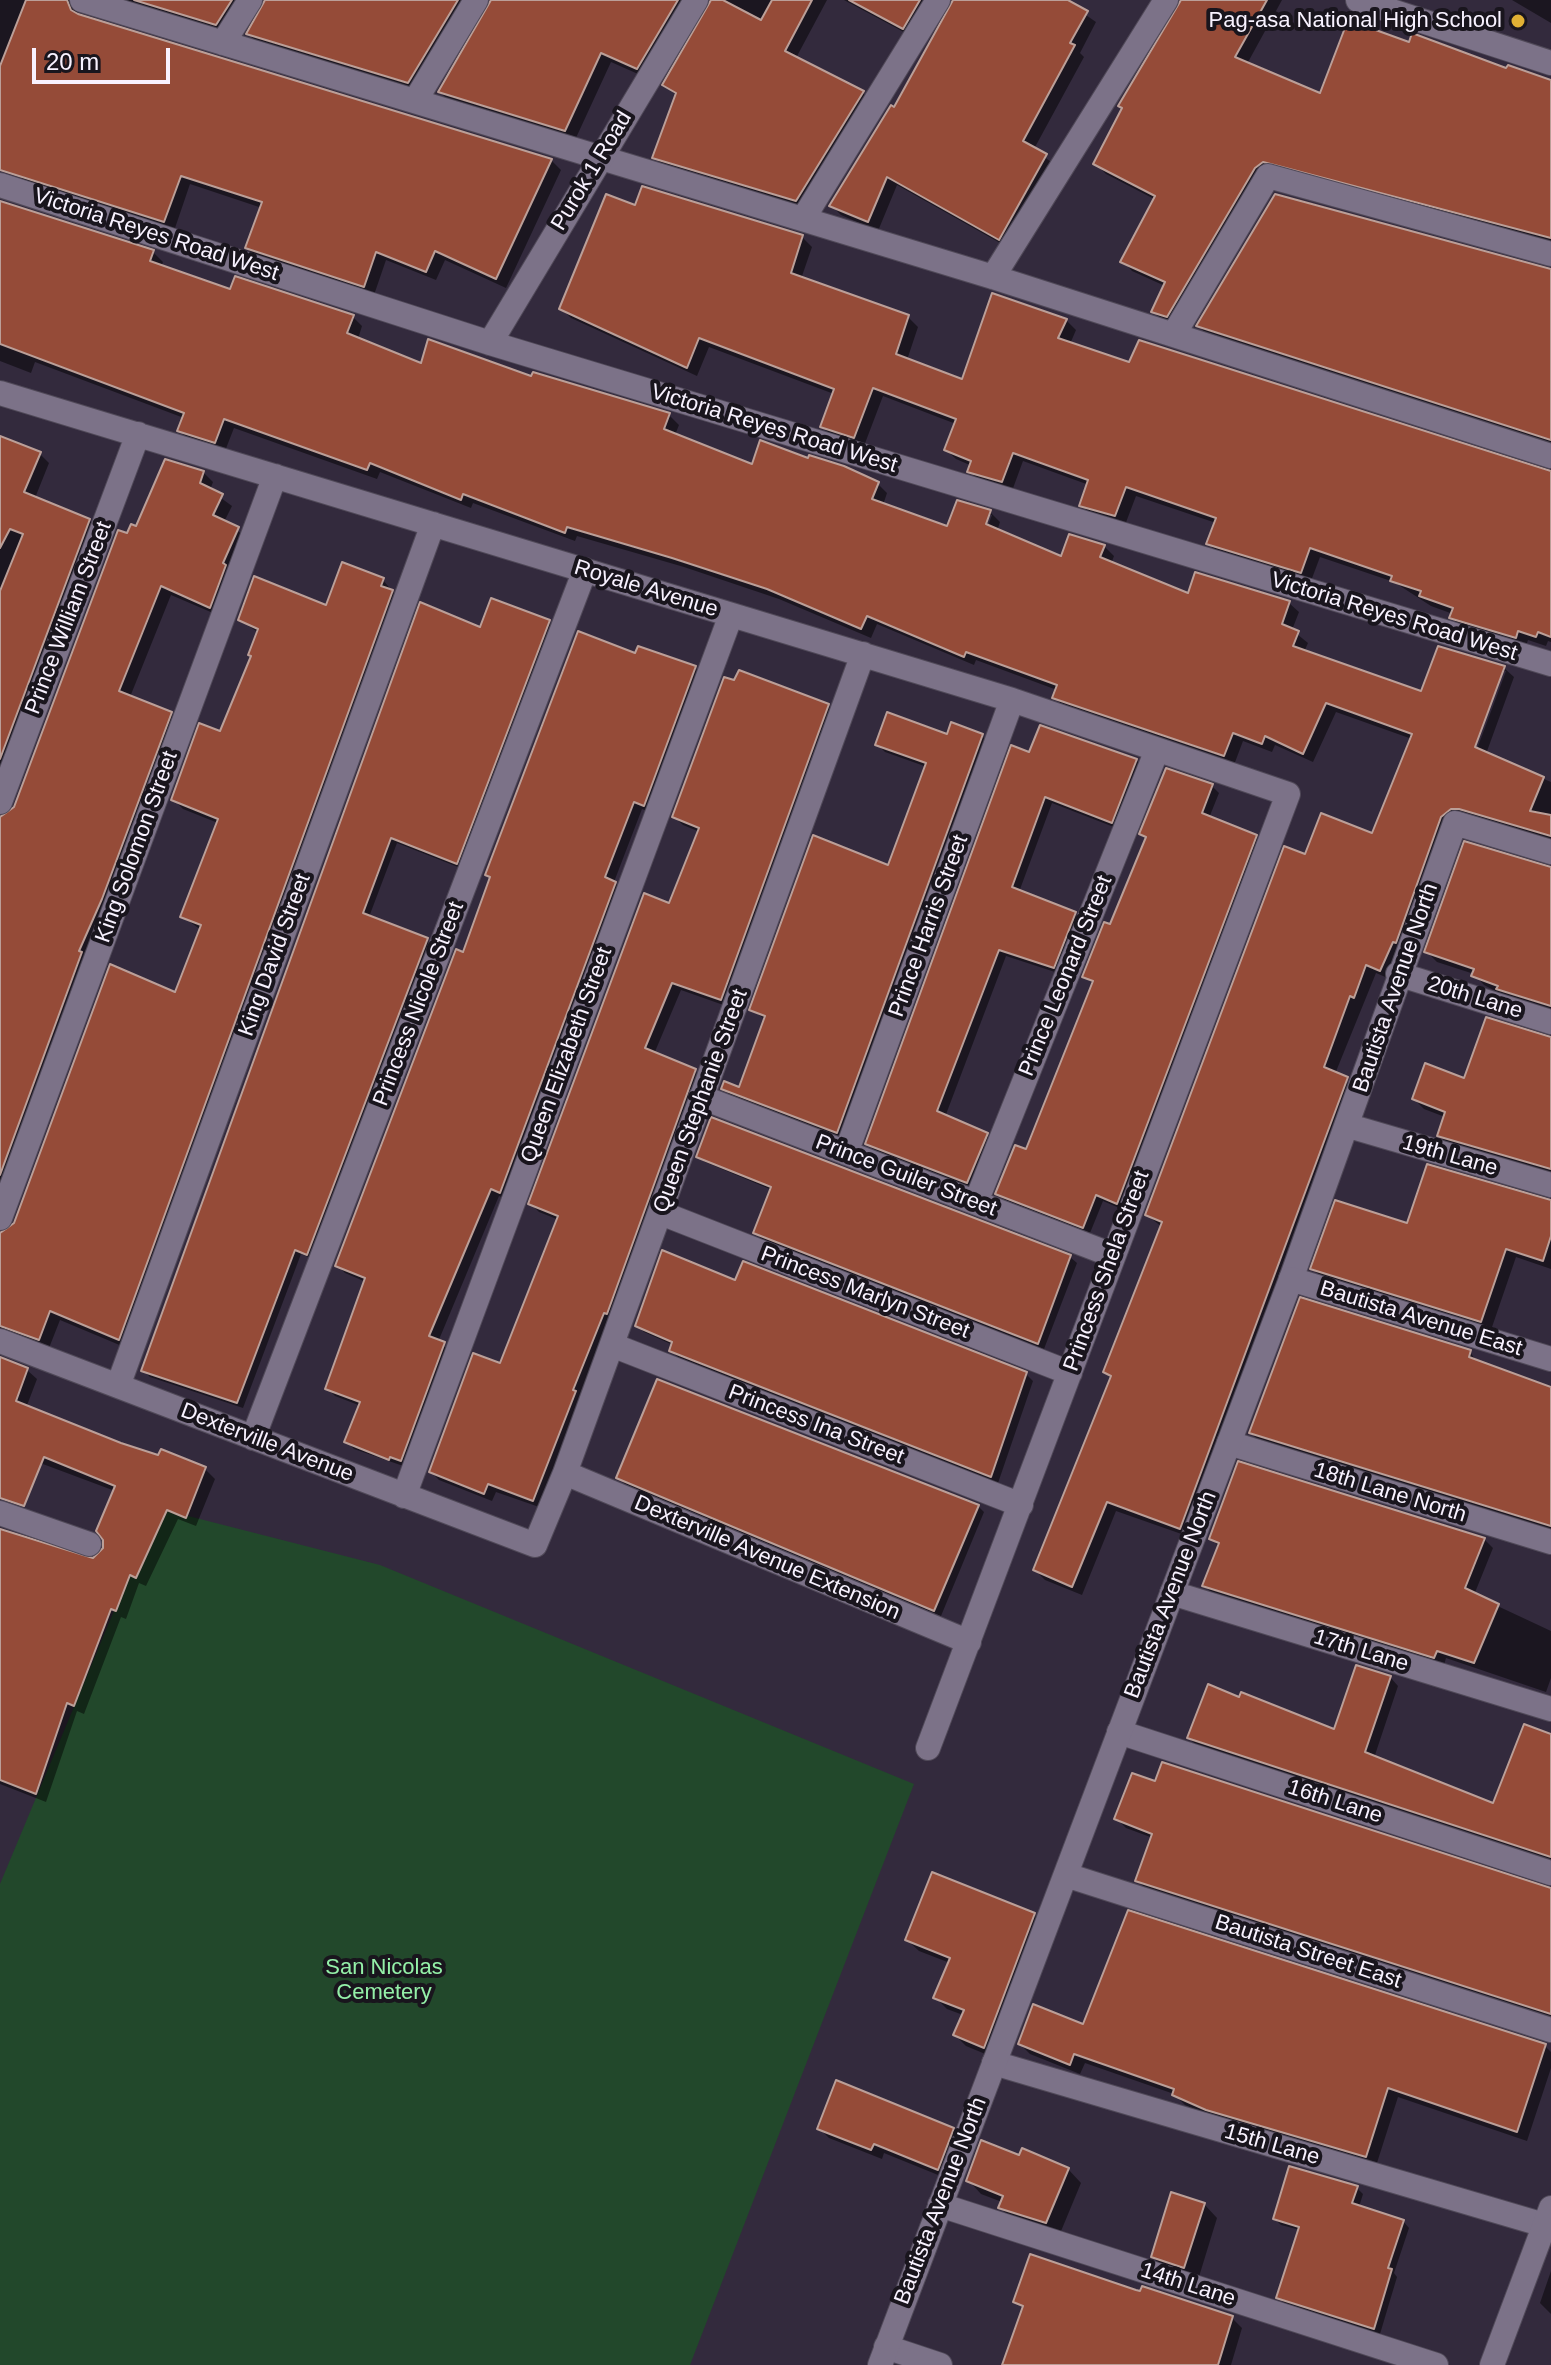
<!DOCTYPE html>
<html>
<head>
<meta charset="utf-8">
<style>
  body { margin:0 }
  #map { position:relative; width:1551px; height:2365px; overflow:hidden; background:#332a3d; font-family:Helvetica,sans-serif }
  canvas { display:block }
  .scale { position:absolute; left:32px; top:48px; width:138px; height:36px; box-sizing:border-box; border:4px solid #f8f2ff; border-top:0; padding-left:10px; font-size:24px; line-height:28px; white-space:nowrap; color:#f8f2ff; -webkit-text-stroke:6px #19151d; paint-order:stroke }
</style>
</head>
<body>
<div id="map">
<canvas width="1551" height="2365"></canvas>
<div class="scale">20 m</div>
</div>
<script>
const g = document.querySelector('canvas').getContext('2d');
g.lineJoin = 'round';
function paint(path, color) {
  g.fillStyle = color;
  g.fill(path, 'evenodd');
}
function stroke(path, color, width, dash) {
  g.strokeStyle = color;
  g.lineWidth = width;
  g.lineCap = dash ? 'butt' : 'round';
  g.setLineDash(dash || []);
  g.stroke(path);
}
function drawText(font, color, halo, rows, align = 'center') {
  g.font = font + ' Helvetica,sans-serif';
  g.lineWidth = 8;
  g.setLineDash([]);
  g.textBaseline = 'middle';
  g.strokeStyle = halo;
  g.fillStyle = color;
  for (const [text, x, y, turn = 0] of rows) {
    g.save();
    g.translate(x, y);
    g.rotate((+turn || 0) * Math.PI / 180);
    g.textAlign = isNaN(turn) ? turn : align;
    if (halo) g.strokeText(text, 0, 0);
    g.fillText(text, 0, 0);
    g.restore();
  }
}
paint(new Path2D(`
  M157,1508l223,57 534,219 -224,581h-690v-481z`), '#22482b');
paint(new Path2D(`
  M0,0h80l-4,16 475,144 10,10 -55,118 -61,-28 -9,20 -50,-20 -12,35 -117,-37 -10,-10 15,-40 -72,-24 -16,47 -147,-48 -27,-24z
  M115,0h134l-22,34z
  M267,0h209l-58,92 -160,-48 -9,-10z
  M491,0h204l-48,78 -36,-16 -36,78 -125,-38 -10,-10 51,-84z
  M711,0h116l-31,58 67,35 10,10 -67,107 -142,-43 -9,-10 22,-61 -12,-11z
  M844,0h94l-25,37z
  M953,0h111l32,22 -16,31 4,4 -50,92 21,16 -46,83 -112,-63 -19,46 -37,-16 -10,-10 64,-96z
  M1184,0h98l-35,64 74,31 89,-50 141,40v160l-277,-74 -97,155 -14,-5 -9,-9 11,-26 -33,-15 -9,-10 33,-61 -50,-26 -10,-10z
  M1512,0h39v23z
  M636,208l166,29 10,10 -11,32 107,38 10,10 -11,33 56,21 103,-61 10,10 -6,14 60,21 421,106v171l-3,-1 -2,5 -18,-6 -2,6 -65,-19 -10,-10 2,-3 -22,-8 -37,-24 -74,-25 -9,24 -93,-28 -10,-10 8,-20 -80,-27 -11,29 -34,-10 -9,-10 7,-20 -66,-24 -11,30 -33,-10 -9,-10 2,-5 -16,-7 -10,-9 10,-26 -73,-28 -19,50 -32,-10 -10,-9 12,-33 -125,-47 -12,29 -126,-58 -10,-10z
  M0,218l153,34 10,10 -2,5 70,25 122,25 9,9 -4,13 64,26 110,13 2,-4 135,41 10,10 -4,10 78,32 124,16 10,10 -4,12 65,23 10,-26 32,10 10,10 -3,9 66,28 41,-13 10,10 -3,8 78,31 100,8 10,9 -7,18 16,13 -4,9 118,42 82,-26 10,9 -28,77 65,28v60l-89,-25 -72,162 -14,-6 -41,101 21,15 -166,448 -74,-26 -34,84 -37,-15 -10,-10 77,-191 -7,-7 57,-145 -15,-12 159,-358 67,-21 39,-97 -76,-27 -23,50 -38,-17 -3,7 -29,-11 -9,24 -170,-58 -10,-10 3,-7 -81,-30 -2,5 -97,-41 -6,14 -92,-39 -95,-32 -107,-31 -2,5 -102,-38 -2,5 -91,-36 -3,7 -143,-51 -9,23 -36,-11 -10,-10 5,-12 -149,-56 -4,11 -31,-12zM987,515h5l-7,19 -4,-1zM1501,671h5l-32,86 -4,-1z
  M1551,270v176l-343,-110 -9,-10z
  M0,438l39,15 10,10 -14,35 54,22 10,10 -99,264z
  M203,472l10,10 -3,8 22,16 -8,16 24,16 -28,78 -49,-21 -41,102 41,16 9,10 -180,487v-392l16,-10 112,-272z
  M383,580l18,22 -272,747 -69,-29 -11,28 -49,-6v-108l16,-10 161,-229 24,-65 -19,-14 36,-93 -35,-14 -10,-10 48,-65 32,-77 6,-24 -19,-13 87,-13z
  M549,622l6,6 -92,241 -66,-26 -28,74 58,23 6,6 -120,313 -12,-5 -58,154 -93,-31 -6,-6 337,-741z
  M636,655l59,13 8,8 -51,137 -10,-4 -28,73 9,9 -115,309 -9,-4 -61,146 14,10 -43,116 -55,-19 -8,-8 15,-35 -26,-10 -8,-8 39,-106 -21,-9 -8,-8 127,-311 28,-75 -5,-5z
  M828,705l8,9 -107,293 -48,-17 -27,64 41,17 8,8 -161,429 -46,-16 -4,9 -53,-21 -8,-8 70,-106 58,-146 -20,-8 -8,-8 139,-298 30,-74 -17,-7 -9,-8z
  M953,725l29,11 8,8 -145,395 -114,-43 -8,-8 17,2 26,-70 -14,-10 137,-143 38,-100 -42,-15 -8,-8 71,-8z
  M1030,754l106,6 8,8 -25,61 -67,-26 -33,89 56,22 7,7 -21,53 -55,-18 -61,161 41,17 8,8 -19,47 -100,-38 -7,-7z
  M1212,786l7,7 -10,25 47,18 6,7 -138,367 -21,-9 -13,32 -85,-33 -7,-6 29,-42 67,-168 -9,-7 26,-51 36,-87 -5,-5z
  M1551,868v144l-42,-14 -25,-13 -10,-11 -37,-12 -10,-10z
  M1551,1038v137l-102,-30 -10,-10 6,-18 -21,-8 -10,-10 51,-19z
  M712,1119l358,138 7,6 -33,86 -282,-110 -6,-6 16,-43 -67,-28 -7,-6z
  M1551,1201v68l-35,-12 -25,73 -168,-51 -10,-10 95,-43z
  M737,1282l289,92 7,7 -35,102 -320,-126 -7,-6 2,-6 -29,-13 -7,-7z
  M1470,1352l7,10 74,27v142l-292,-90 -8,-8z
  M0,1358l27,12 10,9 -11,29 133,50 3,-7 43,18 10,10 -19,47 -18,-7 -32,67 -7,-3 -13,36 -5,-2 -37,97 -7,-3 -31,91 -46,-18v-223h91l14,-12 10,-58 -115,-43z
  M618,1478l360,28 6,6 -43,104 -316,-132z
  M1211,1538l273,1 9,9 -19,47 77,36v47l-5,14 -100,-34 -2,7 -231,-71 -9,-9 15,-38z
  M1390,1677l8,9 -24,72 120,48 57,-70v126l-353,-115 -9,-9 146,-7z
  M1117,1819l434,69v131l-404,-129 -9,-9 15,-43 -27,-10z
  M1034,1915l11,11 -50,132 -29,-12 -11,-11 8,-20 -16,-6 -12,-12 15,-34 -31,-12 -12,-11z
  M1085,2026l460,20 6,6v16l-24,73 -129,-44 -22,69 -158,-47 -33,-14 -11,-11 -89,-31 -5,11 -50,-20 -10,-10z
  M819,2128l133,2 11,11 -15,38 -64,-26 -2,6 -53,-21z
  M1020,2158l48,11 13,14 -22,53 -46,-15 -13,-14 2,-5 -21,-8 -13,-14z
  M1357,2188l6,6 -4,13 44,14 6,7 -15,45 3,4 -17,57 -96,-31 -6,-6 22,-67 -19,-5 -6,-6z
  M1204,2204l13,14 -19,62 -32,-10 -13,-13z
  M1551,2271v43l-11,-11z
  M1232,2318l10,10 -11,37h-77z`), '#0007');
const building = new Path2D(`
  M26,0h41l4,10 7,4 474,145 -56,120 -61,-28 -9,21 -50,-20 -12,35 -119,-39 17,-46 -81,-26 -17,46 -164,-52v-104z
  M134,0h98l-16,25z
  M265,0h193l-50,83 -162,-49z
  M491,0h187l-41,69 -36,-16 -36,78 -127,-39z
  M711,0h12l38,20 11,-20h40l-27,51 79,40 -68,110 -144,-43 24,-65 -14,-8z
  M849,0h71l-17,29z
  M953,0h115l20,11 -18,32 5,2 -52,96 24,13 -48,86 -112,-63 -19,45 -39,-16 62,-101 3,2z
  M1181,0h86l-32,57 85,36 28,-73 61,22 3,-9 94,35 2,-3 43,15v158l-288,-76 -8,6 -88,149 -16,-5 14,-30 -45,-20 35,-66 -62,-32 29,-56 -4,-2z
  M642,186l161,49 -12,38 118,42 -13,39 66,25 30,-86 75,26 -9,19 71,24 10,-22 412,131v166l-13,-5 -2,5 -18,-6 -2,7 -67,-20 4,-10 -34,-12 2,-5 -31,-10 2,-5 -82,-28 -9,25 -95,-29 10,-26 -90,-31 -11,29 -36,-10 9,-26 -75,-27 -11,29 -35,-10 4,-11 -27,-11 12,-31 -83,-31 -19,50 -34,-11 14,-38 -135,-51 -12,30 -128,-59 47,-115 29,11z
  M1275,194l276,75v171l-355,-114z
  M0,201l154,49 -4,11 80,28 5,-13 119,39 -7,18 74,30 7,-24 103,37 2,-4 137,41 -6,16 88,35 8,-24 48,18 1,-3 35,11 35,16 -7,17 75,27 10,-26 34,10 -5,14 75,32 8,-22 36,11 -5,12 88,36 7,-21 95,29 -8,23 17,7 -6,15 128,45 17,-45 67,20 -30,81 69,30 -14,34 21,4v21l-92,-27h-8l-10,8 -45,126 -3,-1 -13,29 -14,-6 -12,33 -4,-2 -26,71 24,10 -168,452 -73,-27 -35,85 -39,-17 78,-194 -8,-4 59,-150 -17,-7 139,-369 21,8 16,-41 51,20 40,-99 -86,-31 -23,51 -38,-18 -3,8 -29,-11 -9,23 -172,-58 5,-13 -91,-33 -2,5 -97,-41 -6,13 -94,-40 -95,-31 -105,-31 -2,6 -102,-39 -2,6 -91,-37 -3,7 -143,-51 -9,24 -38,-12 7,-18 -184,-69z
  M0,436l41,16 -17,40 66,27 -90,240v-168l23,-57 -13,-5 -10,19z
  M165,459l39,12 -4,12 23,11 -10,21 26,12 -16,36 3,2 -16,43 -49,-22 -42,105 53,21 -70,187 -23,52 3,1 -82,223v-358l14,-10 104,-277 9,3 4,-9 5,2z
  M342,562l42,16 -3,8 12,4 -274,750 -69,-29 -11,29 -39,-14v-93l14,-10 96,-259 65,28 26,-67 -21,-8 38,-98 -47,-19 28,-77 21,8 31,-75 -3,-1 10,-26 -20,-9 16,-44 72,29z
  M491,598l59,22 -93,244 -66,-26 -28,75 65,25 -121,317 -12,-5 -58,153 -96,-32 279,-769 60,25z
  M578,631l57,22 3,-7 58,20 -52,140 -10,-4 -29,75 11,5 -116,311 -9,-4 -62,147 16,6 -44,119 -11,-4 -1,3 -45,-18 16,-40 -35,-13 40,-111 -30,-12 121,-317 7,3 27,-75 -5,-2z
  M739,670l90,34 -108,296 -49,-17 -27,65 51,21 -89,245 -3,-1 -31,77 3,1 -43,110 -45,-17 -4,10 -55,-22 44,-119 27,10 58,-147 -30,-12 116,-311 25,10 30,-75 -27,-11 52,-140 10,3z
  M887,712l60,22 4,-12 32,12 -146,399 -116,-44 3,-8 15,6 26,-71 -16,-6 64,-175 75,30 38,-102 -51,-18z
  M1040,725l97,34 -25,64 -67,-26 -33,90 64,25 -22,56 -55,-18 -62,161 51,22 -21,50 -102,-39 146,-399 18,7z
  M1166,768l47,16 -11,29 55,22 -140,369 -21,-9 -13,33 -88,-34 20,-49 11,4 67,-168 -11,-4 22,-55 6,2 36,-87 -7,-3z
  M1464,841l87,26v139l-55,-17 2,-3 -27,-10 3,-7 -50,-17z
  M1486,1017l65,20v132l-114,-33 8,-24 -33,-13 13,-36 39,15z
  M711,1117l360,138 -33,89 -285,-111 18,-46 -75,-30z
  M1427,1164l124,36v36l-8,25 -37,-12 -25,73 -171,-53 25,-69 72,23z
  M662,1250l73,30 8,-19 284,111 -36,105 -322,-126 3,-9 -37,-16z
  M1300,1297l171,53 -2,7 82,30v139l-302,-93z
  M0,1357l28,11 -12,33 105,42 37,12 3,-6 45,18 -20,51 -19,-8 -31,68 -6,-3 -14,36 -5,-2 -37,97 -7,-3 -31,91 -36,-14v-251l93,29 10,-10v-8l-7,-9 19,-45 -71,-29 -20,49 -24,-8z
  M657,1379l322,126 -45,106 -318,-133z
  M1238,1461l247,77 -20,50 34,16 -25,59 -37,-12 -3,7 -232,-72 17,-43 -10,-4z
  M1356,1665l35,11 -26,76 128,51 31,-79 27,10v123l-364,-119 21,-54 31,13 2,-5 93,37z
  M1162,1762l389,126v126l-416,-133 17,-47 -38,-15 18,-46 23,8z
  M932,1872l103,41 -51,135 -31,-13 11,-25 -31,-12 17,-40 -45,-18z
  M1128,1910l418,134 -29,88 -129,-44 -22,69 -160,-47 -34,-15 2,-6 -100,-35 -4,11 -52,-21 15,-40 50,20z
  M836,2080l118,48 -16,42 -64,-26 -3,6 -54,-21z
  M981,2140l38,15 3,-7 47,20 -23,55 -48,-15 5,-12 -37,-15z
  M1289,2166l69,20 -6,17 52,17 -16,48 4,1 -18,60 -98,-31 23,-71 -26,-8z
  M1171,2192l34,11 -21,65 -33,-11z
  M1030,2254l106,36 4,1 2,-5 91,30 -15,49h-216l21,-59 -10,-4z`);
paint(building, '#954b38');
stroke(building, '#bb9f98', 2);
const pedestrian = new Path2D(`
  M82,0l911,277 558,179
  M1358,0l193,63
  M223,43l27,-43
  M415,101l61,-101
  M803,219l135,-219
  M993,277l173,-277
  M1174,334l94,-158 283,78
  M1398,974l153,48
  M1349,1126l202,59
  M1291,1279l164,-456 96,29
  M1229,1443l322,99
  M1172,1593l379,116
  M1119,1732l432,141
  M994,2063l557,164
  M940,2205l496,160
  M886,2347l54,18`);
const minor = new Path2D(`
  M0,185l490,158 1061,321
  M490,343l206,-343
  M0,393l1012,307 276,94 -360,954
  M0,802l138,-368
  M701,1097l411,158
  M846,1153l166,-453
  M976,1202l181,-452
  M661,1213l409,160
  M0,1218l275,-742
  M0,1341l535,204 30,-72 298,-819
  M612,1345l409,160
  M118,1386l315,-862
  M253,1438l332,-868
  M565,1473l404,169
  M404,1496l327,-881
  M0,1513l89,31
  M1066,1875l485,155
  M880,2365l411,-1086 260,80
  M1492,2365l59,-157`);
stroke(pedestrian, '#504958', 26);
stroke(minor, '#504958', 26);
stroke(pedestrian, '#7c7288', 24);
stroke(minor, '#7c7288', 24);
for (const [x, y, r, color] of [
  [1518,21,8,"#e0b034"]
]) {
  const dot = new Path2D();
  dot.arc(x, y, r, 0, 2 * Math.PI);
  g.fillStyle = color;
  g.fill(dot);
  stroke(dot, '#19151d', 3);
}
drawText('22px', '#f8f2ff', '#19151d', [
  ["Pag-asa National High School",1502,21]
], 'right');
drawText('22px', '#f8f2ff', '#19151d', [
  ["Purok 1 Road",592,171,-59],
  ["Victoria Reyes Road West",156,235,18],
  ["Victoria Reyes Road West",774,429,17],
  ["Royale Avenue",646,589,17],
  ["Victoria Reyes Road West",1394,617,17],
  ["Prince William Street",69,618,-69],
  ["King Solomon Street",137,847,-70],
  ["Prince Harris Street",929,926,-70],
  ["King David Street",275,955,-70],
  ["Prince Leonard Street",1066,976,-68],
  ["Bautista Avenue North",1396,988,-71],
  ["20th Lane",1475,998,17],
  ["Princess Nicole Street",419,1004,-69],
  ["Queen Elizabeth Street",567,1055,-70],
  ["Queen Stephanie Street",701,1101,-70],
  ["19th Lane",1450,1156,16],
  ["Prince Guiler Street",906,1176,21],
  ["Princess Shela Street",1107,1271,-70],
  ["Princess Marlyn Street",865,1293,21],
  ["Bautista Avenue East",1421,1319,17],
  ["Princess Ina Street",816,1425,21],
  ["Dexterville Avenue",267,1443,21],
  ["18th Lane North",1390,1493,17],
  ["Dexterville Avenue Extension",767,1558,23],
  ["Bautista Avenue North",1171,1595,-69],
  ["17th Lane",1361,1651,17],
  ["16th Lane",1335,1802,18],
  ["Bautista Street East",1308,1952,18],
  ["15th Lane",1272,2145,16],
  ["Bautista Avenue North",941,2201,-69],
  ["14th Lane",1188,2285,18]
]);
drawText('22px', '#94f0a8', '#19151d', [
  ["San Nicolas",384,1968],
  ["Cemetery",384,1993]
]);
</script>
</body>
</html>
